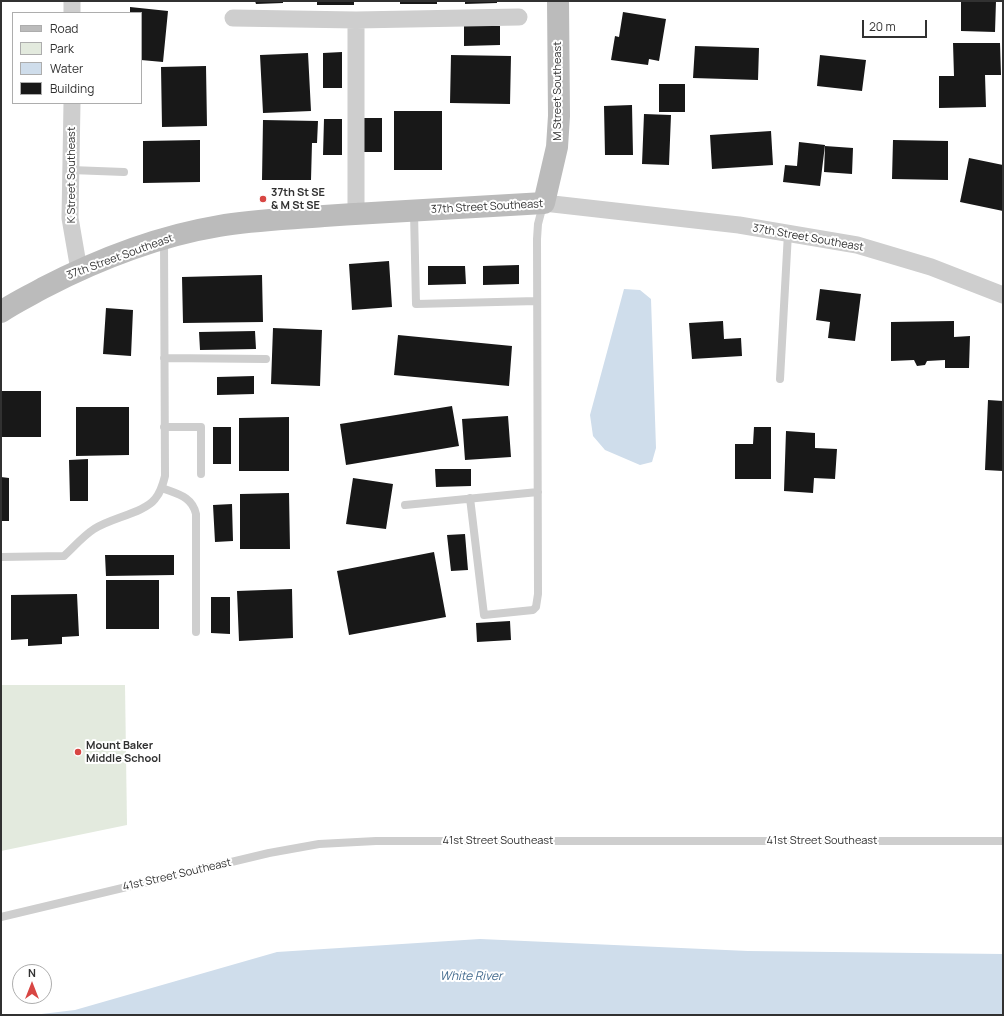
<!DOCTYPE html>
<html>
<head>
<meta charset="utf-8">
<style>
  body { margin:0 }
  #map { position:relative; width:1004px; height:1016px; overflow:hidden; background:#fff; font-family:Manrope,sans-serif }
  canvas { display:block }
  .frame { position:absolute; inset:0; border:2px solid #313131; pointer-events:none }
  .legend { position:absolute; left:12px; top:12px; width:130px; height:92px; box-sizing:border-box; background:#fff; border:1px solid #adadad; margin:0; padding:5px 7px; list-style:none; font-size:12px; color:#313131 }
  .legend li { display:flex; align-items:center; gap:8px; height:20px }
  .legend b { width:20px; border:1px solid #adadad }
  .north { position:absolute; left:12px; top:964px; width:40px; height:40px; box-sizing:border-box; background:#fff; border:1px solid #adadad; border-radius:50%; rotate:0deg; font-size:11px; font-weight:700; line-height:16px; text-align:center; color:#313131 }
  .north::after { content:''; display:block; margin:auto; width:14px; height:18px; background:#d84643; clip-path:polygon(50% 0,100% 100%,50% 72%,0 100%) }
  .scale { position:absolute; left:862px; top:20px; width:65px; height:18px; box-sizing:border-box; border:2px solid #313131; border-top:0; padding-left:5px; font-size:12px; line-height:14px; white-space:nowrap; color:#313131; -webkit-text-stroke:3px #fff; paint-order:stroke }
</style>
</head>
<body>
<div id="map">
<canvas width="1004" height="1016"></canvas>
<div class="frame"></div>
<ul class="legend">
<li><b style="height:5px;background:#bbb"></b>Road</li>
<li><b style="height:11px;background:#e3eade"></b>Park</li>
<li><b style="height:11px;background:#cfddeb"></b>Water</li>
<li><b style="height:11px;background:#181818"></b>Building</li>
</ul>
<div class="north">N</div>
<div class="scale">20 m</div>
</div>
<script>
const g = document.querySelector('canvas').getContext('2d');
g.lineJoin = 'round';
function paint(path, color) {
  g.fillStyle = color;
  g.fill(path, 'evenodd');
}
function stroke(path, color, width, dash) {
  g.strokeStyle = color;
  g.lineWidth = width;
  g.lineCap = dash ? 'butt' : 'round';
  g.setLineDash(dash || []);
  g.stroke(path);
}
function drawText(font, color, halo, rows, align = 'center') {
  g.font = font + ' Manrope,sans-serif';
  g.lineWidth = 4;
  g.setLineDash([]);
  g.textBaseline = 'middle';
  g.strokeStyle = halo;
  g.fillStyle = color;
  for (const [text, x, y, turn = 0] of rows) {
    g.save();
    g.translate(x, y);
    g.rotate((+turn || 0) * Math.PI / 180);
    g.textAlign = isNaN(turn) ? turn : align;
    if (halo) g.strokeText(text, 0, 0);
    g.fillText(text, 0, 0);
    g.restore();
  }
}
paint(new Path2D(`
  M1,685h124l2,140 -126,26z`), '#e3eade');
paint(new Path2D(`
  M624,289l16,1 11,9 5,149 -4,14 -12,3 -35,-15 -12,-14 -3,-21z
  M480,939l268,12 255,3v61h-970l42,-5 202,-58z`), '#cfddeb');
paint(new Path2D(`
  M255,1h28v2l-27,1z
  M317,1h37v4h-37z
  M400,1h37v3h-37z
  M465,1h32v2l-32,1z
  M961,1h35l-1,31 -34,-1z
  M130,7l38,4 -5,51 -22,-2v-47h-11z
  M623,12l43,7 -7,42 -10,-2 -1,6 -37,-5 4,-24 4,1z
  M464,26h36v19l-36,1z
  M953,43h47l1,32h-16l1,32 -47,1v-32h15z
  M695,46l64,2 -1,32 -65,-2z
  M342,52v36h-19v-35z
  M308,53l3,58 -48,2 -3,-58z
  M451,55l60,1 -1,48 -60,-1z
  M820,55l46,5 -4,31 -45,-5z
  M206,66l1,60 -45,1 -1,-60z
  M659,84h26v28h-26z
  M632,105l1,50h-28l-1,-49z
  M394,111h48v59h-48z
  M644,114l27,1 -2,50 -27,-1z
  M364,118h18v34h-18z
  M324,119h18v36h-19z
  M263,120l55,1 -1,22h-5l-1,37h-49z
  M771,131l2,34 -61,4 -2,-34z
  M200,140v42l-57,1v-42z
  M893,140l55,1v39l-56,-1z
  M799,142l26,3 -5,41 -37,-4 2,-17 12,1z
  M825,146l28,2 -1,26 -28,-2z
  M969,158l34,7v46l-43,-9z
  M389,261l3,46 -40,3 -3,-46z
  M519,265v19l-36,1v-19z
  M428,266h37l1,18 -38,1z
  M262,275l1,47 -80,1 -1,-46z
  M820,289l41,5 -6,47 -27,-3 2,-16 -14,-2z
  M106,308l27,2 -2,46 -28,-2z
  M723,321l1,18 17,-1 1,18 -50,3 -3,-36z
  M954,321v16l16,-1 -1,32h-24v-8l-18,1 -2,4 -8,1 -3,-6 -23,1v-39z
  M273,328l49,2 -2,56 -49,-2z
  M255,331l1,18 -56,1 -1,-18z
  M398,335l114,11 -3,40 -115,-11z
  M254,376v18l-37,1v-18z
  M1,391h40v46h-40z
  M988,400l15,1v70l-18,-1z
  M452,406l7,40 -113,19 -6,-41z
  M76,407h53v48l-53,1z
  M508,416l3,41 -46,3 -3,-41z
  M289,417v54h-50v-53z
  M213,427h18v37h-18z
  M754,427h17v52h-36v-35h18z
  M786,431l29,2v15l22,1 -2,30 -21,-1 -1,15 -29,-2z
  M88,459v42h-18l-1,-41z
  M435,469h36v17l-35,1z
  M1,477l8,1v43h-8z
  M353,478l40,6 -7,45 -40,-5z
  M289,493l1,56h-50v-55z
  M232,504l1,37 -18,1 -2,-37z
  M465,534l3,36 -17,1 -4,-36z
  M434,552l12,65 -97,18 -12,-64z
  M105,555h69v20l-68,1z
  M106,580h53v49h-53z
  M292,589l1,49 -54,3 -2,-50z
  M77,594l2,42 -17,1v7l-34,2v-7l-17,1v-45z
  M211,597h19v37l-19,-1z
  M510,621l1,19 -34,2 -1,-19z`), '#181818');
stroke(new Path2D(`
  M71,170l53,2
  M414,212l2,92 121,-3
  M164,358l102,1
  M780,379l8,-146
  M164,427h37v47
  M162,488c15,6 30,8 34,26v118
  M470,498l14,117 49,-5 3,-3 2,-13 -1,-355 1,-15 5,-19
  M405,505l133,-13
  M1,557l63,-1c9,-8 19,-20 30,-27 16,-11 50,-16 61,-30 6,-7 8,-15 10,-23l-1,-236
  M1,917l268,-64 50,-9 57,-3h627`), '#cecece', 8);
stroke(new Path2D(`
  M72,13v-12
  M233,18l123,2 163,-3
  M72,103l-2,115 9,52
  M544,203l195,22 118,20 74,22 72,28
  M356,214v-194`), '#cecece', 17);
stroke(new Path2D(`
  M1,312c13,-9 28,-16 42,-24 54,-28 116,-52 176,-62 34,-6 70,-7 105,-10 73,-5 146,-8 220,-13l13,-56 2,-31 -1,-115`), '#bbb', 22);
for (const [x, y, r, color] of [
  [263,199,4,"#d84643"],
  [78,752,4,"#d84643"]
]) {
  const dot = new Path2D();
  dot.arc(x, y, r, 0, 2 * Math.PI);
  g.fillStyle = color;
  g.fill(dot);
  stroke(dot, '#fff', 1.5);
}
drawText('11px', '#313131', '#fff', [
  ["M Street Southeast",558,91,-90],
  ["K Street Southeast",72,175,-90],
  ["37th Street Southeast",487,207,-3],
  ["37th Street Southeast",808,238,10],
  ["37th Street Southeast",120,257,-20],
  ["41st Street Southeast",498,841],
  ["41st Street Southeast",822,841],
  ["41st Street Southeast",177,875,-13]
]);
drawText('bold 11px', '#313131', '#fff', [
  ["37th St SE",271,193],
  ["& M St SE",271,206],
  ["Mount Baker",86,746],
  ["Middle School",86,759]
], 'left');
drawText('italic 12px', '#446b8e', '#fff', [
  ["White River",471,977]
]);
</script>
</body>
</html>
